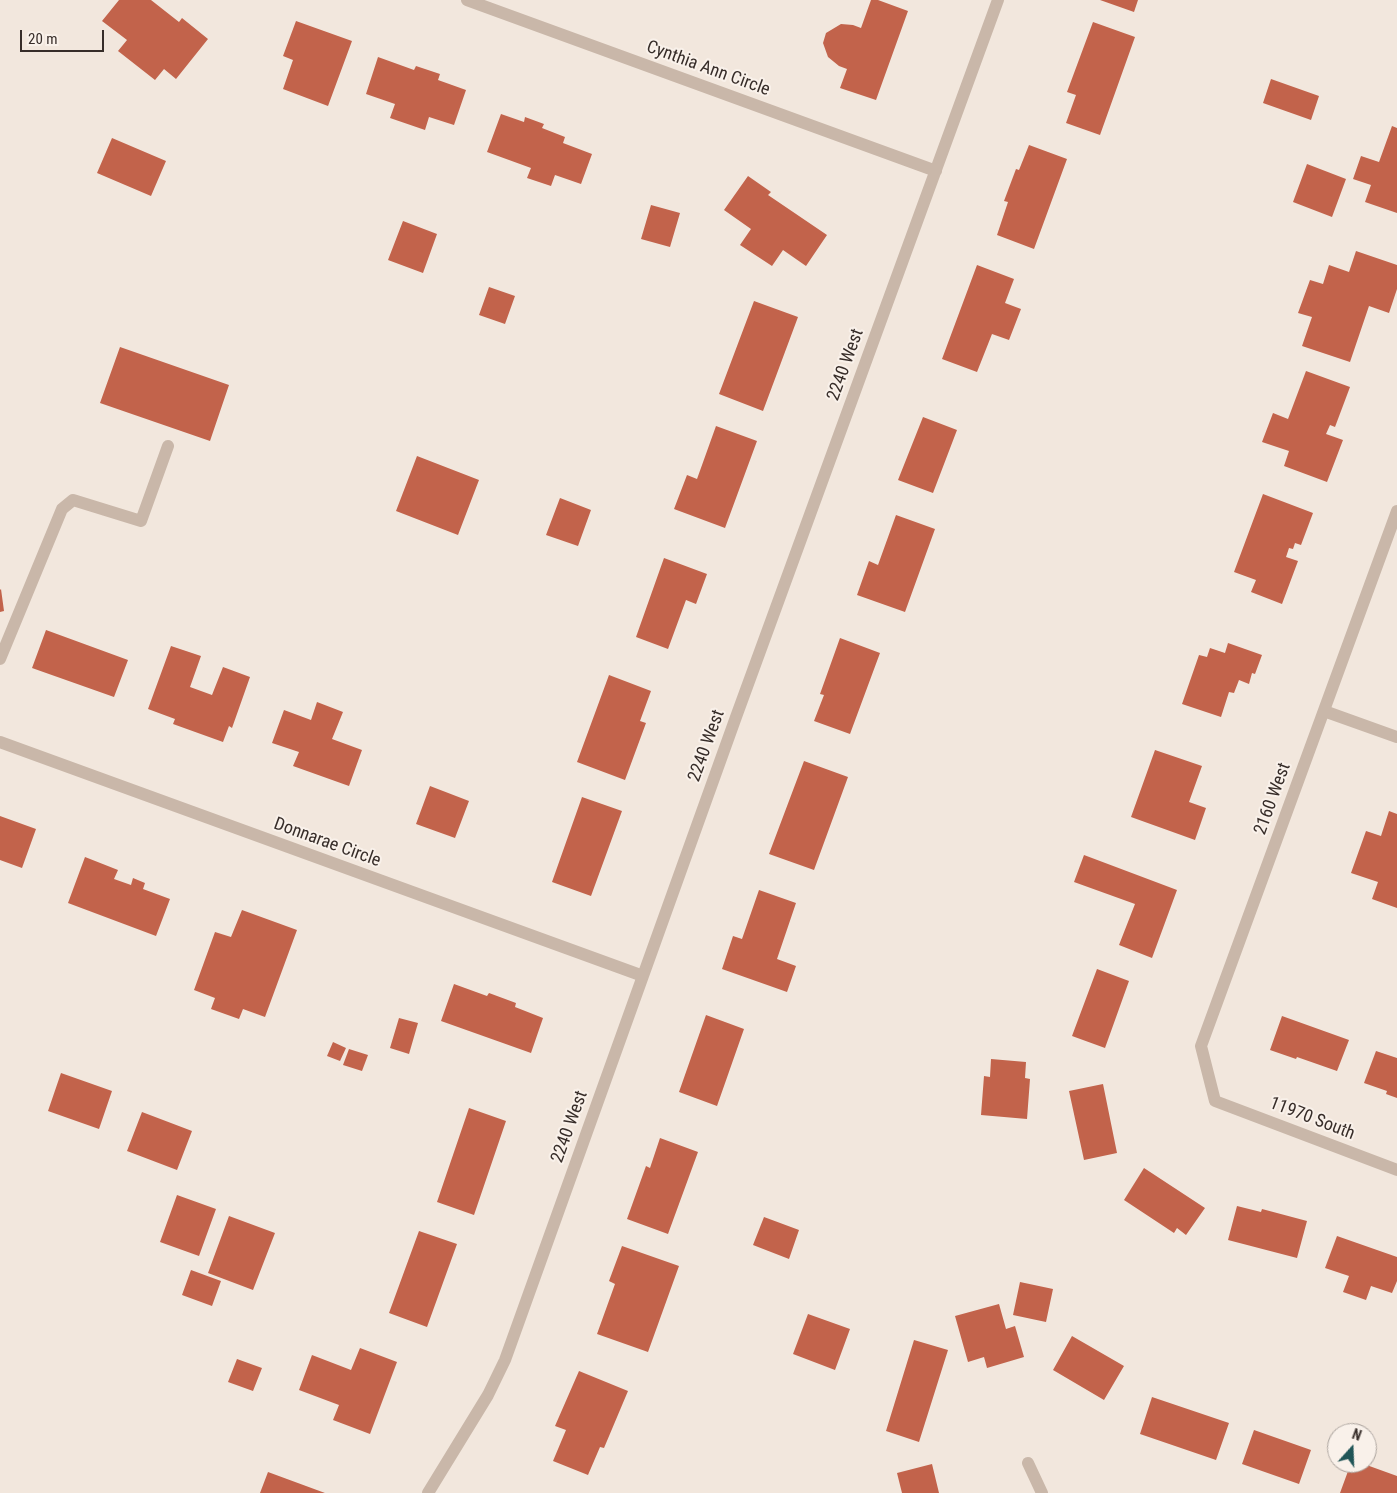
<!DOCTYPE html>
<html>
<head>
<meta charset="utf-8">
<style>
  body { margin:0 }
  #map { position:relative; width:1397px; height:1493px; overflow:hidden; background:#f2e7dd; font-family:"Roboto Condensed",sans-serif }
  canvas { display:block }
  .north { position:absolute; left:1327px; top:1423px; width:50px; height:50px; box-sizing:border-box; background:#f9f1ea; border:1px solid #aba39d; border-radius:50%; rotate:20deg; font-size:14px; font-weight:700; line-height:20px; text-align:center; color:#372d29 }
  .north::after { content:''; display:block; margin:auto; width:18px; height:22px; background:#205557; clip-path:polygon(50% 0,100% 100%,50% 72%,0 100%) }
  .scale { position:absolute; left:20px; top:30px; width:84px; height:22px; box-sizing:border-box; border:2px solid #372d29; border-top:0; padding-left:6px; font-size:15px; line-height:18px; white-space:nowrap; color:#372d29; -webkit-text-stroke:4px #f9f1ea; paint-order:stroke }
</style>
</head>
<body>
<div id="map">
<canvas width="1397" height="1493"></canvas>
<div class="north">N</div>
<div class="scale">20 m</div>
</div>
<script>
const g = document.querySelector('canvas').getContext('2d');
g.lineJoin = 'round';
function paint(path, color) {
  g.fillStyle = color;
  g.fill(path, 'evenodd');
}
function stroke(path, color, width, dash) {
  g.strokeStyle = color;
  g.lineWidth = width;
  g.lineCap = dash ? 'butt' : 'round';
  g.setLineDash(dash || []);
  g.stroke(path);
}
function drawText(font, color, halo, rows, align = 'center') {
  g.font = font + ' "Roboto Condensed",sans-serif';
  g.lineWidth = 4;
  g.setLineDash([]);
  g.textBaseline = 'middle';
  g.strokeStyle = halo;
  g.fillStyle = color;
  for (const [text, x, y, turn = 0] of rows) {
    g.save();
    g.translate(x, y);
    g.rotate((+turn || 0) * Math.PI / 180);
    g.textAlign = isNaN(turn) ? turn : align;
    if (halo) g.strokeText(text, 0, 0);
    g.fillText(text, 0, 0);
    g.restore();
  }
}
paint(new Path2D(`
  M119,0h32l28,22 3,-4 26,21 -32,40 -12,-10 -9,11 -37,-29 9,-11 -25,-19z
  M871,0h7l30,11 -32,89 -36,-12 7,-19 -8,-3 -11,-9 -5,-14 3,-10 15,-9 12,1 8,3z
  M1100,0h38l-4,12z
  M296,21l56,20 -24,65 -45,-17 10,-29 -10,-4z
  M1093,22l42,15 -35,98 -34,-12 10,-28 -9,-3z
  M378,57l36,13 2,-4 24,8 -2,6 28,10 -12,35 -25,-8 -4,13 -35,-12 5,-14 -29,-10z
  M1271,79l48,17 -8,24 -48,-17z
  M501,114l23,8 1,-5 19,7 -2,4 23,9 -2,6 29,11 -11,30 -26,-9 -4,11 -24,-8 4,-10 -44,-16z
  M1392,126l5,2v85l-32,-11 6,-17 -18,-6 8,-23 18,6z
  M112,138l54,23 -15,35 -54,-23z
  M1029,145l38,14 -33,90 -37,-14 11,-33 -4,-1 12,-32 3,1z
  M1307,164l39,15 -14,38 -39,-15z
  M748,176l23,16 -3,3 59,40 -21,31 -23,-16 -11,16 -32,-21 11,-16 -27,-19z
  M651,205l29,8 -10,34 -29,-8z
  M403,221l34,13 -14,39 -35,-13z
  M1356,251l41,14v24l-8,24 -20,-7 -19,56 -48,-16 10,-29 -14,-4 12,-33 13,4 6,-19 20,7z
  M977,265l37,14 -9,24 16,6 -12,31 -17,-6 -15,38 -35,-13z
  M489,287l26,9 -10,28 -26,-9z
  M754,301l44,16 -35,94 -44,-17z
  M120,347l109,38 -19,56 -110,-38z
  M1306,371l44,16 -15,40 -5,-2 -4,9 17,6 -16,42 -43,-16 5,-15 -27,-9 11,-29 15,6z
  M923,417l34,13 -24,63 -35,-13z
  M716,426l41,15 -32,87 -51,-19 13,-34 10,4z
  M417,456l62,24 -21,55 -62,-24z
  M1263,494l50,19 -12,32 -6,-2 -2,6 -4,-1 -3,9 12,4 -16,43 -31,-12 5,-12 -22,-8z
  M560,498l31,12 -13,36 -32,-11z
  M896,515l39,14 -30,83 -48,-17 12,-34 9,4z
  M664,558l43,16 -11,30 -10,-4 -18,49 -32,-12z
  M1,589l3,22 -4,1v-22z
  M46,630l82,30 -14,37 -82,-29z
  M840,638l40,15 -30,81 -36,-13 10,-26 -4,-1z
  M1228,643l34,12 -7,19 -3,-1 -3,11 -10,-4 -5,13 -5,-1 -8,25 -39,-13 17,-49 8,2 3,-9 15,5z
  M171,646l30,10 -11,31 22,8 11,-28 27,10 -18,51 -3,-2 -6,16 -50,-18 2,-5 -27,-10z
  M609,675l42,16 -11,30 6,2 -21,57 -48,-18z
  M317,702l26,10 -11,27 30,11 -13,36 -56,-20 6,-14 -27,-9 12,-33 27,10z
  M1155,750l47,16 -13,36 17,6 -11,32 -64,-23z
  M804,761l44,16 -34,93 -45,-16z
  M430,786l39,15 -14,37 -39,-14z
  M582,797l40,14 -31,85 -39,-14z
  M1389,811l8,3v94l-25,-9 6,-17 -27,-9 15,-42 15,5z
  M0,816l36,13 -14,39 -22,-8z
  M1084,855l93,35 -25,68 -33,-13 16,-41 -61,-22z
  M85,857l33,13 -4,9 17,6 2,-7 12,5 -2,6 27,10 -14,37 -88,-33z
  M759,890l37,13 -19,56 19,7 -9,26 -65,-23 11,-33 9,3z
  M242,910l55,20 -32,87 -22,-8 -4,10 -28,-10 4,-11 -21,-8 21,-58 16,5z
  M1097,969l32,12 -24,67 -33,-12z
  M454,984l33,12 2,-3 27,10 -1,4 28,11 -12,35 -90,-32z
  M706,1015l38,14 -27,77 -38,-14z
  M1282,1016l67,24 -12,31 -40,-14 -1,2 -26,-9z
  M399,1018l19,5 -9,31 -19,-6z
  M333,1042l13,6 -6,13 -13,-5z
  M349,1049l19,6 -6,16 -19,-6z
  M1376,1051l21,7v40l-11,-4 1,-3 -23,-8z
  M991,1059l35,3 -1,16 5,1 -3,40 -46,-4 3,-39 6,1z
  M61,1073l51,18 -13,38 -51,-18z
  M1103,1084l14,69 -33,7 -15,-69z
  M469,1108l37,13 -32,94 -37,-13z
  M142,1112l50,19 -15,39 -50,-19z
  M660,1138l38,14 -30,82 -41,-15 19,-53 4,2z
  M1144,1168l61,40 -19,27 -9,-7 -3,5 -50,-33z
  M177,1195l39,14 -17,47 -39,-14z
  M1237,1206l24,6 1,-3 45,12 -10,37 -69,-18z
  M229,1216l46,17 -22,57 -45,-17z
  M764,1217l35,13 -10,29 -36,-14z
  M419,1231l38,13 -30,83 -38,-14z
  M1337,1236l60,21v24l-5,12 -21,-7 -5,14 -23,-8 6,-16 -24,-8z
  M622,1246l57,20 -31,86 -51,-18 18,-50 -6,-3z
  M191,1270l30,11 -9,25 -30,-11z
  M1020,1282l33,7 -7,33 -33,-7z
  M999,1304l7,25 9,-3 9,31 -37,11 -3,-11 -16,5 -13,-46z
  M808,1314l42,15 -15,41 -42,-16z
  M1072,1336l52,30 -20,34 -51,-30z
  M914,1340l34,10 -29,92 -33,-11z
  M360,1348l37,14 -27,72 -37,-14 6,-15 -40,-15 13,-35 39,15z
  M237,1359l25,9 -9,23 -25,-9z
  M579,1371l49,20 -24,57 -4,-1 -12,28 -35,-14 13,-31 -11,-4z
  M1152,1397l77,26 -13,37 -76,-26z
  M1254,1430l57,20 -12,34 -57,-20z
  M1351,1463h10l36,13v17h-57z
  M932,1464l7,29h-37l-5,-20z
  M268,1472l57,21h-65z`), '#c2634b');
stroke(new Path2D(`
  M0,659l62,-150 11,-9 68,21 27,-75`), '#c9b7a9', 12);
stroke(new Path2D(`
  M467,0l469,171
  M1397,511l-196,535 14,55 182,69
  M1324,711l73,26
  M0,742l643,234
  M1028,1463l14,30
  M428,1493l60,-98 17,-35 231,-643 262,-717`), '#c9b7a9', 12);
drawText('18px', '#372d29', '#f9f1ea', [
  ["Cynthia Ann Circle",708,69,20],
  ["2240 West",846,365,-70],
  ["2240 West",707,746,-70],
  ["2160 West",1273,799,-70],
  ["Donnarae Circle",327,843,20],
  ["11970 South",1312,1119,21],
  ["2240 West",570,1127,-70]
]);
</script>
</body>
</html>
